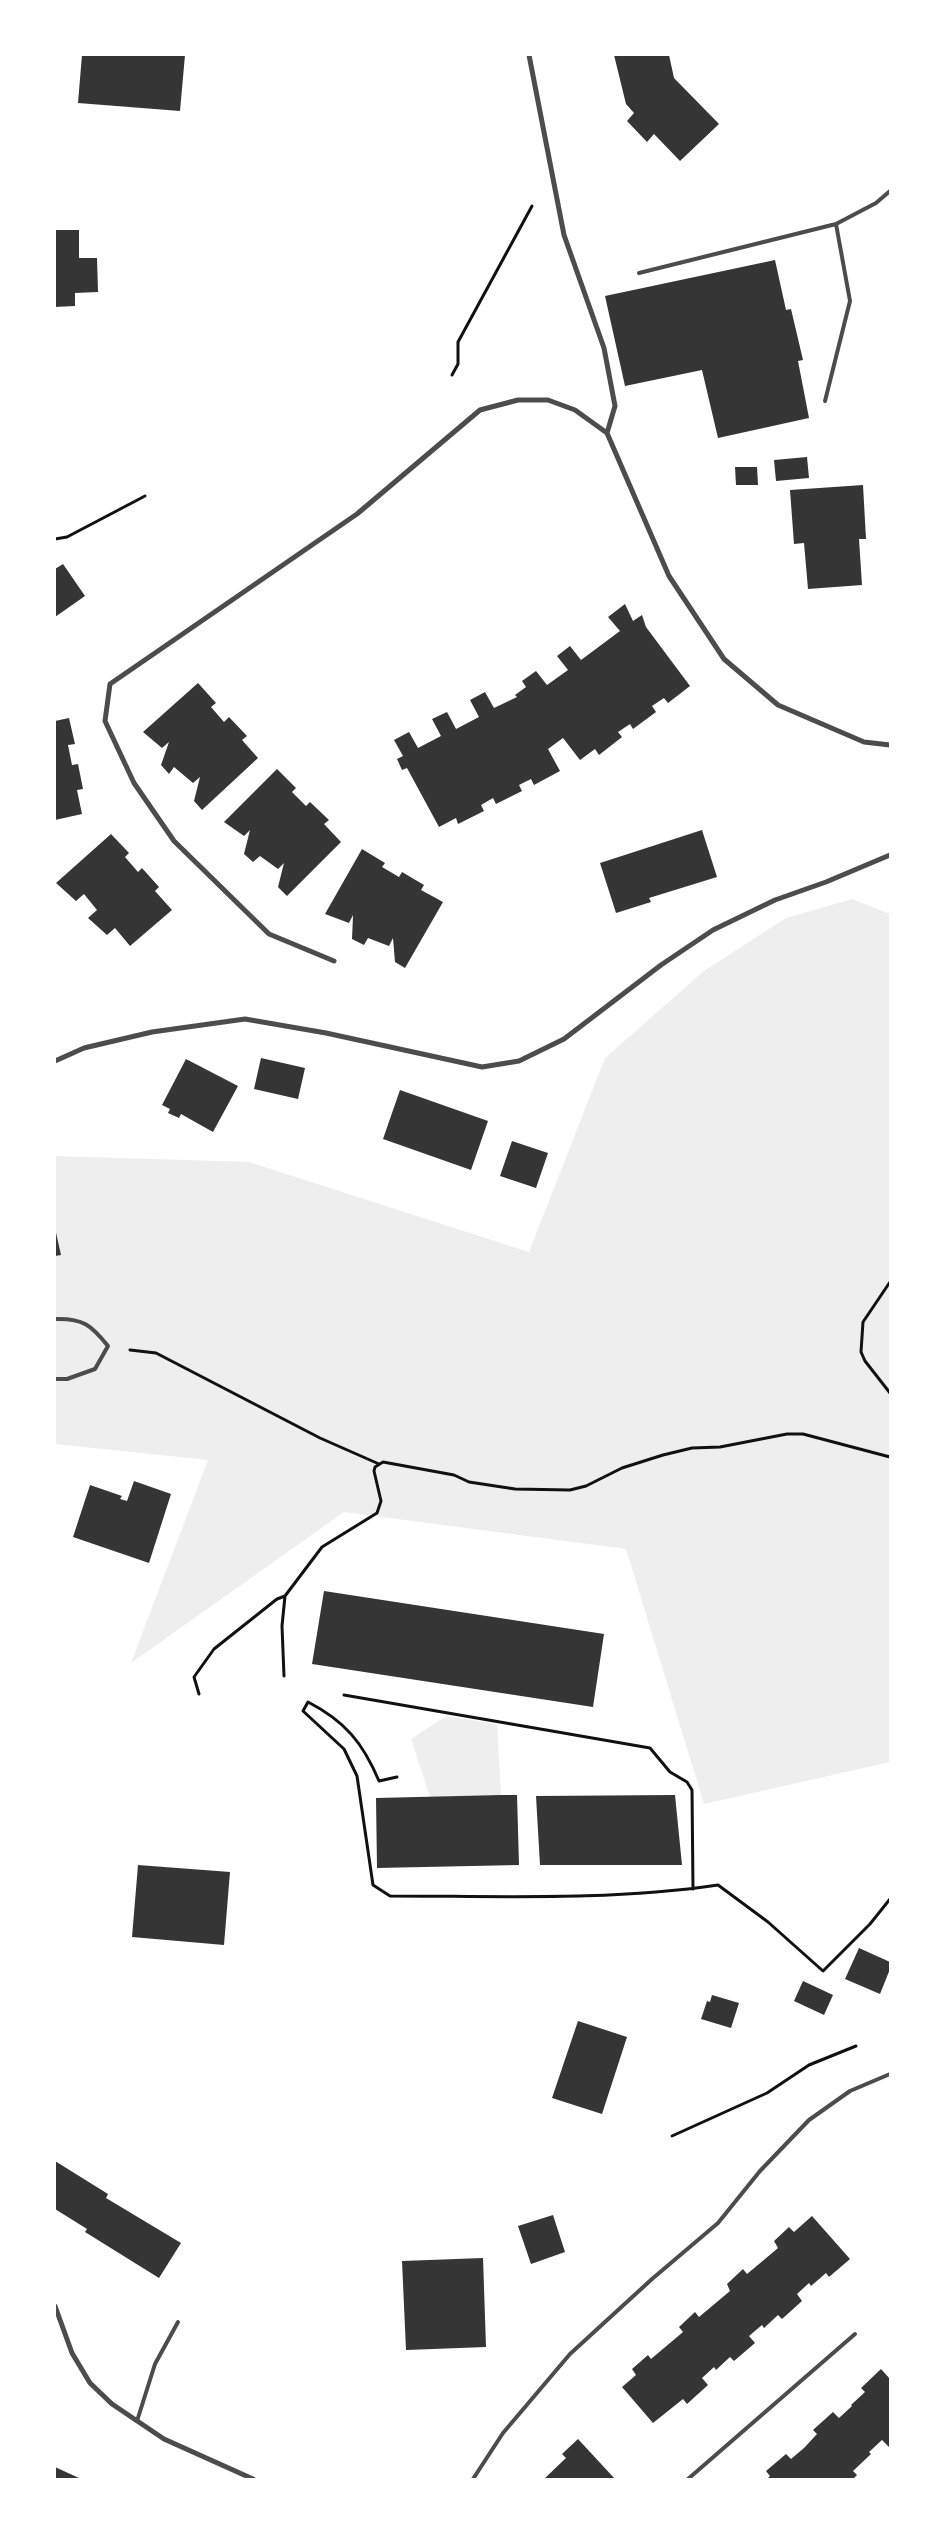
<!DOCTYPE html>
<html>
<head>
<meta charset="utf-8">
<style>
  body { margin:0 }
  #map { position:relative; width:945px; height:2534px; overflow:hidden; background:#fff; font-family:Raleway,sans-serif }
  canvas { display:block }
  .frame { position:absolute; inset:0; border:56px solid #fff; pointer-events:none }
</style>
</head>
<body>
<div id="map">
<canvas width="945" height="2534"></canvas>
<div class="frame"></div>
</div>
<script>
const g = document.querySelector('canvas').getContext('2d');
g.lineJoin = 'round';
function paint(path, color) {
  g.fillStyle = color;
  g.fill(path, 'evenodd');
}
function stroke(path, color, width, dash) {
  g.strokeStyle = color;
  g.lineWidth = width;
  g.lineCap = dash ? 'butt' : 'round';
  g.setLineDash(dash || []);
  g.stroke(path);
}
paint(new Path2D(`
  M852,899l38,15v848l-186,42 -78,-255 -282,-37 -213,151 77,-203 -153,-16v-288l194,6 280,90 76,-194 99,-87 82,-53z
  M446,1716l51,8 4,71 -71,2 -19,-58z`), '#eee');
paint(new Path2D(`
  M82,55h103l-5,56 -102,-8z
  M614,55h55l5,23 45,46 -39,37 -26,-27 -7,8 -20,-21 7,-8 -8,-9z
  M55,230h24v28h18l1,34 -23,1v13l-20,1z
  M775,260l11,50 5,-1 12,51 -5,1 11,57 -91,20 -16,-68 -77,16 -20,-90z
  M807,457l2,21 -33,3 -2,-21z
  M735,467h22l1,18h-22z
  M863,485l3,54h-7l3,46 -54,4 -4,-46 -10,1 -4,-54z
  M63,564l22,32 -30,21v-48z
  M625,604l8,17 9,-6 4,12 44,59 -22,17 -4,-5 -12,8 4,6 -23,17 -3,-5 -12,8 4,5 -23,18 -4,-6 -15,11 -17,-22 -15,11 12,22 -26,14 -3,-6 -12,6 3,6 -26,13 -3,-6 -12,7 3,6 -26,13 -2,-6 -17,9 -32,-59 -5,2 -5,-11 6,-3 -9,-16 15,-8 9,16 23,-12 -9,-17 15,-7 9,17 23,-12 -9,-17 15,-8 9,16 23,-11 -2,-2 11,-8 -4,-6 14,-10 11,14 21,-15 -11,-14 13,-10 11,14 39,-29 -12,-14z
  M198,683l18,20 -5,4 13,15 5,-5 18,19 -5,4 16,18 -56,52 -8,-9 6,-24 -7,6 -19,-16 -5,7 -8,-9 8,-23 -7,6 -19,-16z
  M69,718l6,26 -7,1 4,20 6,-1 5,25 -6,1 5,24 -27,6v-99z
  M277,769l19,19 -4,4 14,14 4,-4 19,18 -5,4 17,18 -54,54 -9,-9 6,-24 -6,6 -18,-13 -7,6 -9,-8 6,-24 -6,6 -20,-14z
  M702,830l15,47 -68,21 2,4 -35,11 -16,-50z
  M111,834l18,19 -4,4 13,15 4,-4 17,19 -4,4 17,19 -42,36 -15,-18 -8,7 -19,-17 9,-8 -13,-16 -8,7 -20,-18z
  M362,849l23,14 -3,4 17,10 3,-5 22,13 -3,5 22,12 -38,66 -10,-6 -2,-24 -4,8 -21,-8 -4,7 -12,-6 1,-24 -4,8 -24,-9z
  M261,1058l44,10 -7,31 -44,-10z
  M186,1059l52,27 -25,46 -32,-18 -2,4 -11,-5 2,-4 -8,-4z
  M400,1090l88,31 -17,49 -88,-31z
  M512,1141l36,12 -12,35 -36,-12z
  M55,1228l6,27 -6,1z
  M134,1481l37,13 -22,69 -76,-26 17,-52 32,11 -2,3 7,2z
  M324,1591l280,43 -11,73 -281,-43z
  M501,1795h16l2,70 -142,3 -1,-70z
  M675,1795l7,70h-142l-4,-69z
  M138,1865l92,7 -6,73 -92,-8z
  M859,1948l31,14v7l-10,25 -35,-15z
  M803,1981l30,14 -9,20 -30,-14z
  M712,1995l27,8 -8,25 -30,-9 6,-18 3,1z
  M578,2021l49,16 -25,77 -50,-16z
  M55,2161l53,33 -2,4 75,45 -22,35 -74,-46 2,-3 -32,-20z
  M553,2215l12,37 -34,12 -13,-38z
  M812,2216l38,43 -21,18 -3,-4 -15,13 -2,-3 -12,11 5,7 -20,18 -4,-4 -14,13 -2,-3 -13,11 6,7 -21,18 -4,-4 -14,13 -2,-3 -12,11 6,7 -21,19 -4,-5 -30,24 -31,-36 14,-12 -4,-6 16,-14 3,4 32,-27 -4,-5 16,-15 4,5 31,-26 -3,-7 16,-15 4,5 18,-15 13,-11 -4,-7 15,-14 5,5z
  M483,2258l3,89 -80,3 -4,-89z
  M881,2369l9,10v69l-8,-8 -13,12 2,2 -18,17 4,4 -4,4h-86l3,-3 -4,-5 20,-17 5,5 13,-11 13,-14 -4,-4 20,-18 6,6 13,-12 -1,-1 14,-13 -4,-4z
  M578,2439l37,40h-71l22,-21 -4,-4z
  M55,2467l24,11 -1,1h-23z`), '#353535');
stroke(new Path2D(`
  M452,375l6,-11v-22l74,-136
  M55,539l12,-2 78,-41
  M890,1282l-27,40 -2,30 4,9 25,32
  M130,1350l26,3 164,85 59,26
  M284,1676l-2,-50 3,-30 37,-49 55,-34 4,-12 -7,-30 1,-4 8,-5 71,13 15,7 46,7 55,1 16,-4 36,-18 41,-13 29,-7 28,-1 67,-13h16l87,23
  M199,1694l-5,-17 20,-28 63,-50 8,-3
  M344,1695l306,53 20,24 17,10 5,8 1,99
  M397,1777l-18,4c-16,-38 -34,-60 -71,-79l-5,9 41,38 13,27 16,109 17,11c109,0 220,5 328,-11l50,37 55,49 47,-47 20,-25
  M672,2136l95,-43 42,-28 47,-19`), '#111', 3);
stroke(new Path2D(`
  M639,273l197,-49 40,-21 14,-12
  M825,401l25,-100 -14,-77
  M55,1319c28,-1 36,6 53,27l-13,23 -28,10h-12
  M137,2421l18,-57 23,-42
  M473,2479l30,-46 67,-79 82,-75 66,-56 42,-52 49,-51 41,-29 40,-17
  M688,2479l167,-145`), '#4c4c4c', 4);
stroke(new Path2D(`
  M529,55l35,180 40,113 11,58 -8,27
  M334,961l-65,-27 -95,-93 -40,-58 -29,-62 5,-37 247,-170 123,-104 38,-10h30l27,10 32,23 62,143 55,83 54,46 86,37 26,3
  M55,1061l29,-13 68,-16 93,-13 81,14 156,34 37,-6 45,-22 97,-74 52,-35 62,-30 51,-18 64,-27
  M55,2306l17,47 18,30 22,21 52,35 89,40`), '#4c4c4c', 5);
</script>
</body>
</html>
